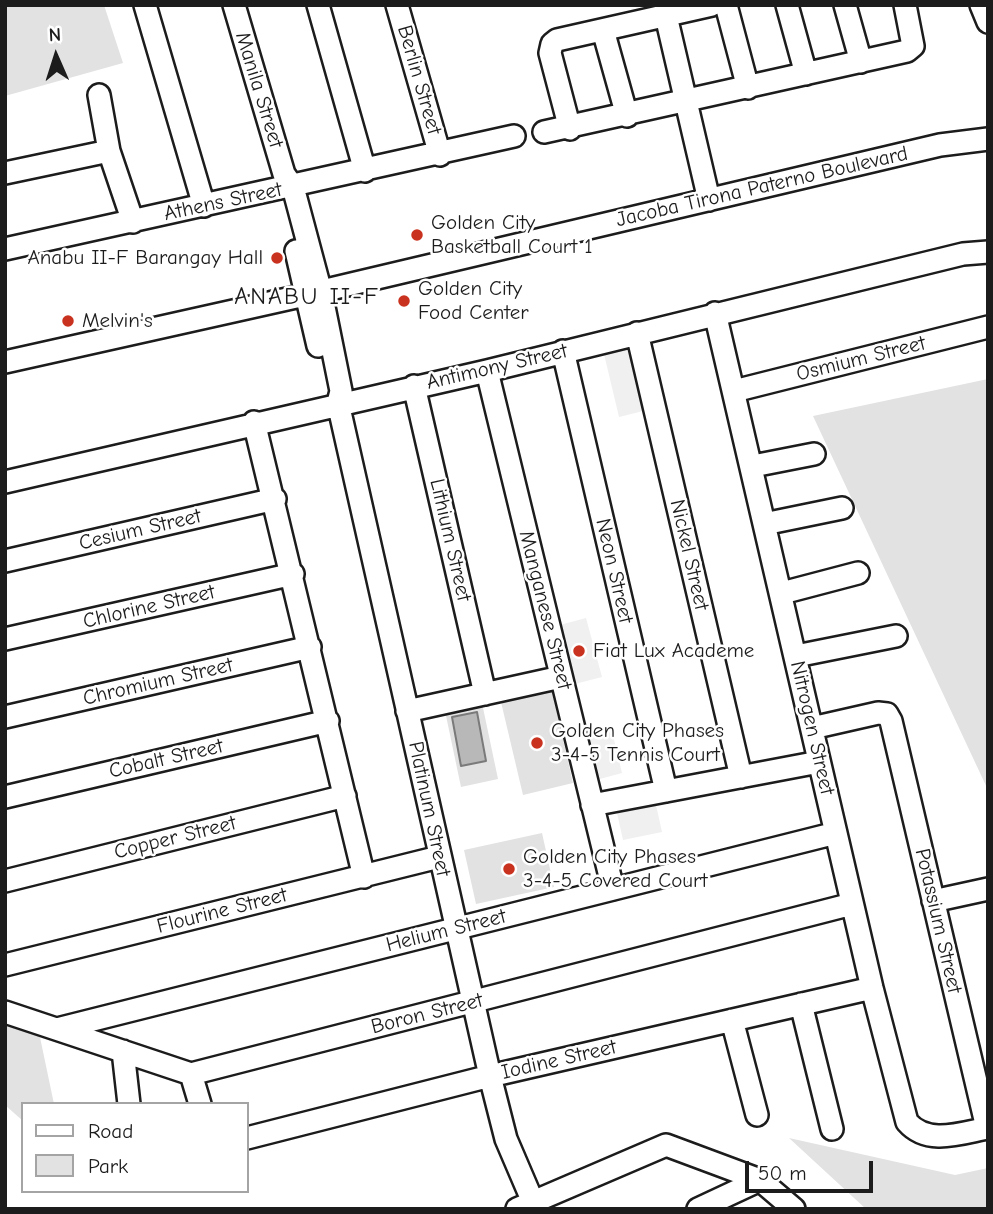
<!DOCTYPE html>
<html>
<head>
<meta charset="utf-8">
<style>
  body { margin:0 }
  #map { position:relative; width:993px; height:1214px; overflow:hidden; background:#fff; font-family:"Comic Neue",sans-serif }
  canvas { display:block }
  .frame { position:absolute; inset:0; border:7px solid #1c1c1c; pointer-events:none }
  .legend { position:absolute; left:21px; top:1102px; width:228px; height:91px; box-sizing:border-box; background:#fff; border:2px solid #a4a4a4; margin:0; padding:9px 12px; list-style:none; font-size:21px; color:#1c1c1c }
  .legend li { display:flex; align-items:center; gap:14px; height:35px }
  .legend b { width:35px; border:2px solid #a4a4a4 }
  .north { position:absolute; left:21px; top:21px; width:70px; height:70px; -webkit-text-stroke:5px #fff; paint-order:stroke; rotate:357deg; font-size:19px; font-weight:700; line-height:28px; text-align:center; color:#1c1c1c }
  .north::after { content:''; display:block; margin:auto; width:24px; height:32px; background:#1c1c1c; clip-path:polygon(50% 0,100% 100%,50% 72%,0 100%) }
  .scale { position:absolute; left:745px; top:1161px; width:128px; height:32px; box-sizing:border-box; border:4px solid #1c1c1c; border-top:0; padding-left:9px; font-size:21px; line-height:24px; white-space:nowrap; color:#1c1c1c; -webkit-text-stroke:5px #fff; paint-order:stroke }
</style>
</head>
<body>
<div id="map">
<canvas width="993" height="1214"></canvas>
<div class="frame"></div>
<ul class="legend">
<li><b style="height:9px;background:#fff"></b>Road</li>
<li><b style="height:19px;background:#e2e2e2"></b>Park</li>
</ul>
<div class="north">N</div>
<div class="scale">50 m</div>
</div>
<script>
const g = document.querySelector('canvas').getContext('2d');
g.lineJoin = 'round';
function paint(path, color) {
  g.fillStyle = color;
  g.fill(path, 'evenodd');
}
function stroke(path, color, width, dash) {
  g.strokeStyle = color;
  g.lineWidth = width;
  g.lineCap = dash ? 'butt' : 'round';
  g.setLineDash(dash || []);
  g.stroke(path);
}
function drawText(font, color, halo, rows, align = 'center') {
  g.font = font + ' "Comic Neue",sans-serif';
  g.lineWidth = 5;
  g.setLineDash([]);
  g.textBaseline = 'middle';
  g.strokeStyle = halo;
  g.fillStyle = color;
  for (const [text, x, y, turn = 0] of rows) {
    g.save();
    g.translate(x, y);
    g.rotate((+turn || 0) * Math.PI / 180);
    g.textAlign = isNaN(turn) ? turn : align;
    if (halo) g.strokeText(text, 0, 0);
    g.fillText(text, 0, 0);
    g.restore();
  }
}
paint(new Path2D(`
  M632,347l15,63 -28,7 -15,-63z
  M586,618l16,59 -31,8 -15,-59z
  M611,727l11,46 -26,7 -12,-46z
  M656,805l6,27 -39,8 -6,-27z`), '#f0f0f0');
paint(new Path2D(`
  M5,5h99l19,58 -118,33z
  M988,379v411l-175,-374z
  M552,691l21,92 -50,12 -22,-93z
  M482,703l16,76 -37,8 -16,-76z
  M542,833l12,54 -78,17 -12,-54z
  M5,1013l32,10 17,81h-31v17l-18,-16z
  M789,1138l166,37 33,-7v41h-122z`), '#e2e2e2');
const water = new Path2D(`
  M477,712l9,49 -25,5 -9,-49z`);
paint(water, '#b8b8b8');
stroke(water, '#7a7a7a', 2);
const minor = new Path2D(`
  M145,5l59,201
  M234,5l50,169 9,13 28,105 20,99 -3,12 152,673 16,63 30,70
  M318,5l47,166
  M397,5l43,150
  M726,5l22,83
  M787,5l19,69
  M845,5l16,57
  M981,5l7,17
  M666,16l43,184
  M603,30l24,86
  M99,95l10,56
  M570,129l-20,-76 2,-9 5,-4 155,-35
  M544,132l363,-81 6,-5 -8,-41
  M5,173l104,-22 24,71
  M5,249l509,-113
  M296,251l22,95
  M715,313l157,675 35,134c21,24 54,11 81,6
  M637,333l104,444
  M563,351l103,440
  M5,362l300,-67 635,-150 48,-6
  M487,371l126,518
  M414,386l71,308
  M734,391l254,-64
  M254,422l110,455
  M753,466l61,-12
  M5,482l482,-111 476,-117 25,-2
  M764,524l78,-16
  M5,561l270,-62
  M782,593l76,-20
  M5,639l288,-65
  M796,656l100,-20
  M407,711l154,-34
  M5,717l305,-70
  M812,728l66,-15 9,1 4,7 96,407
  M5,797l323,-76
  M592,805l227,-43
  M5,881l340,-85
  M933,901l55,-12
  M5,965l434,-108
  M801,1004l31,125
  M5,1012l186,62 661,-170
  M732,1020l25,95
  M57,1029l779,-196
  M123,1051l6,53
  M191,1074l9,30
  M247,1138l243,-62 382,-88
  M517,1209l149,-64 94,35 34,29
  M698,1209l62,-29`);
stroke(minor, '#1c1c1c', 26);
stroke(minor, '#fff', 21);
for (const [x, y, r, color] of [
  [417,235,7,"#c8321e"],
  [277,258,7,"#c8321e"],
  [404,301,7,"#c8321e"],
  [68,321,7,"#c8321e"],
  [579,651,7,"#c8321e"],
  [537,743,7,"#c8321e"],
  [509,869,7,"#c8321e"]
]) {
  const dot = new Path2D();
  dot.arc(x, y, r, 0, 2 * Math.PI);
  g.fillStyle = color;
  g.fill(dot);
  stroke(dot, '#fff', 2.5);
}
drawText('21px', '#1c1c1c', '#fff', [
  ["Berlin Street",419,80,74],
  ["Manila Street",259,90,73],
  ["Jacoba Tirona Paterno Boulevard",762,187,-13],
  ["Athens Street",223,202,-12],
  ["Osmium Street",861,359,-14],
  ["Antimony Street",497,367,-13],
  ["Cesium Street",140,530,-13],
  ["Lithium Street",450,540,77],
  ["Nickel Street",689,555,77],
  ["Neon Street",614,571,77],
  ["Chlorine Street",149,607,-13],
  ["Manganese Street",545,610,76],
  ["Chromium Street",158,682,-13],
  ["Nitrogen Street",812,728,77],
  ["Cobalt Street",166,759,-13],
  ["Platinum Street",429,809,78],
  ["Copper Street",175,838,-14],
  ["Flourine Street",222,911,-14],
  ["Potassium Street",938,921,77],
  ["Helium Street",446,931,-14],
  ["Boron Street",427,1014,-14],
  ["Iodine Street",559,1060,-13]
]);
drawText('21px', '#1c1c1c', '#fff', [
  ["Golden City",431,223],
  ["Basketball Court 1",431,247],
  ["Anabu II-F Barangay Hall",263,258,"right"],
  ["Golden City",418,289],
  ["Food Center",418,313],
  ["Melvin's",82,321],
  ["Fiat Lux Academe",593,651],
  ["Golden City Phases",551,731],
  ["3-4-5 Tennis Court",551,755],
  ["Golden City Phases",523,857],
  ["3-4-5 Covered Court",523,881]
], 'left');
g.letterSpacing = '2px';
drawText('24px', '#1c1c1c', '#fff', [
  ["ANABU II-F",307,297]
]);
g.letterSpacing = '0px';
</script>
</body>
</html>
